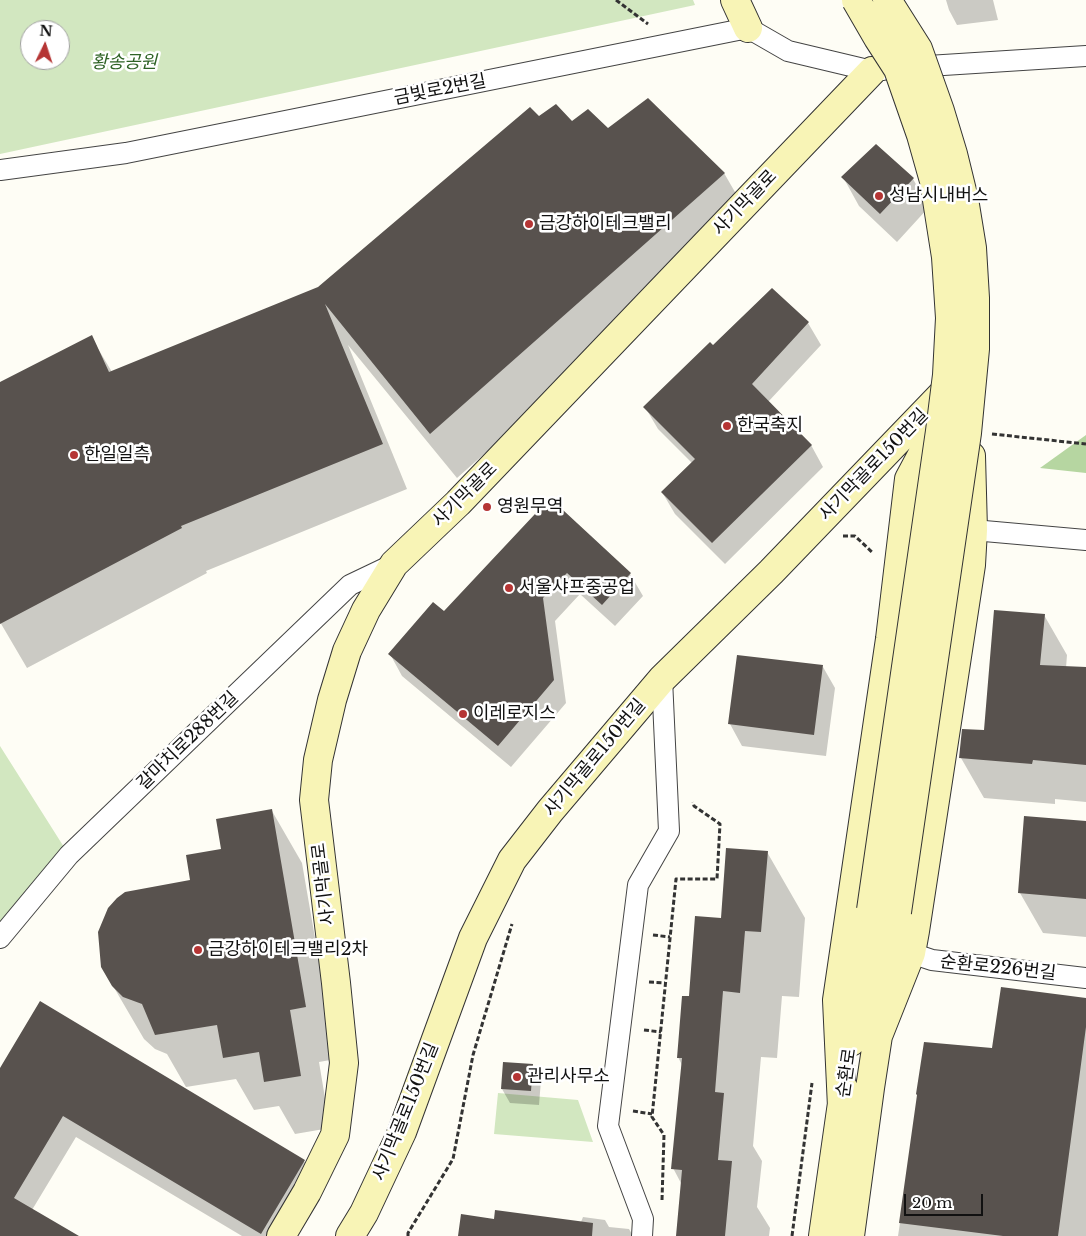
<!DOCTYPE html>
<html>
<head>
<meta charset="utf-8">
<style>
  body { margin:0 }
  #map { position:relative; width:1086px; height:1236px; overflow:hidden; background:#fefdf5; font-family:"Libre Baskerville",serif }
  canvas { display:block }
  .north { position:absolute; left:20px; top:20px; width:50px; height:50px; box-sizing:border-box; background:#fff; border:1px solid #a0a0a0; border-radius:50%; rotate:4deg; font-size:14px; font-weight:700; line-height:20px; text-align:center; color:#111 }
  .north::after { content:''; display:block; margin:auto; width:18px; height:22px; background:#b53534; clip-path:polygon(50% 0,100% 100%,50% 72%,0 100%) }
  .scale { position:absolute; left:904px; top:1194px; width:79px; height:22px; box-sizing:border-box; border:2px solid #111; border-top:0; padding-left:6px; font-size:15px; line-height:18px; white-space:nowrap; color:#111; -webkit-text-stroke:4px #fff; paint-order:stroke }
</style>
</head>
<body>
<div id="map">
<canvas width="1086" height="1236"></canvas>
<div class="north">N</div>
<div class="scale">20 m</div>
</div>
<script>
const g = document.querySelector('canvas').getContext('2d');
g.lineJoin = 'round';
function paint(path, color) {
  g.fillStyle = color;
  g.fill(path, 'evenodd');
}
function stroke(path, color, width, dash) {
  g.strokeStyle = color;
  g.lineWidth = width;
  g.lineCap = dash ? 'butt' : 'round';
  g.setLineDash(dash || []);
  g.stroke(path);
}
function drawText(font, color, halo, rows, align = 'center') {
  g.font = font + ' "Libre Baskerville","Noto Sans KR",serif';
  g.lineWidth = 5;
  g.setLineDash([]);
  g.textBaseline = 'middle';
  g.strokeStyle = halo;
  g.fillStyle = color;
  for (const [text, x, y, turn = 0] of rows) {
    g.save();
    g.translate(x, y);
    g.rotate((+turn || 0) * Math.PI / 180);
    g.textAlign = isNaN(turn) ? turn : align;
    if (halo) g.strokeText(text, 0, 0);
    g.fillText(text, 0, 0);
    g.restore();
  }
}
paint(new Path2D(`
  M0,0h693l2,5 -695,149zM30,30h30v30h-30z
  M0,746l69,109 -69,83z
  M498,1093l80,7 15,42 -99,-8z`), '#d2e7c0');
paint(new Path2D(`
  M1086,435v38l-46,-5z`), '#b6d6a1');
paint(new Path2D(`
  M946,0h47l5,20 -41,5 -8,-15z
  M539,117l69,13 116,43 26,45 -293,260 -109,-133 59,144 -201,82 1,2 -180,95 -27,-46v-239l91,-46 21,35 206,-84z
  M843,177l70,2 16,28 -32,35 -38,-36z
  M772,290l36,33 13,22 -53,57 43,43 12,22 -98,97 -50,-50 -13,-22 30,-29 -34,-34 -13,-22 67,-60z
  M550,500l80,74 13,22 -28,30 -35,-32 -25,27 11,82 -55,64 -109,-91 -12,-22 54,-41z
  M1044,615l23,40 -1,13 20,1v133l-31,-3v5l-71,-6 -23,-40 24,-26z
  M823,667l12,21 -9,68 -84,-10 -12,-22z
  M272,811l30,52 34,196 -17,3 11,66 -35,6 -16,-28 -25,4 -18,-31 -50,8 -19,-33 -12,-5 -11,-10 -42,-72 121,-117z
  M1086,822v115l-43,-4 -23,-40z
  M767,852l38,66 -6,79 -17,-1 -5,62 -16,-1 -8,89 9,15 -5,46 13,21 -1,8h-92l5,-51 -9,-17 9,-103 -4,-8 12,-59 32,-79z
  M1086,1000v236h-188l21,-140 74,-46z
  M532,1065l9,15 -2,25 -29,-2 -8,-14z
  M0,1071l304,90 13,22 -31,53h-44l-166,-99 -44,73 45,26h-77z
  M583,1217l22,3 4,7 20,2 4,7h-174l36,-16 86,2z`), '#0003');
paint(new Path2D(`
  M648,98l77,75 -295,261 -105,-130 58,140 -202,82 1,2 -182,96v-242l92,-47 17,37 209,-85 212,-180 9,9 17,-12 16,17 16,-12 20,19z
  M876,144l38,34 -34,36 -39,-37z
  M772,288l37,34 -57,62 60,61 -100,98 -51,-51 34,-33 -52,-52 67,-65 3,3z
  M550,498l81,75 -29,32 -35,-32 -24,25 11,82 -56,66 -110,-92 45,-52 11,9z
  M994,610l51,4 -5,51 46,2v98l-53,-5 -1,4 -73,-6 3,-29 22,1z
  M737,655l86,10 -9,70 -86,-11z
  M272,809l34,198 -16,3 11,66 -37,6 -5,-30 -36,6 -6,-33 -62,10 -13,-31 -19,-7 -11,-11 -11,-19 -3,-35 10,-24 9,-10 8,-6 65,-12 -4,-25 35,-6 -5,-30z
  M1024,816l62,5v78l-68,-6z
  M726,848l42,3 -7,81 -16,-1 -5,62 -17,-2 -8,101 9,1 -6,67 14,1 -7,75h-49l6,-66 -11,-1 11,-111h-5l5,-62h7l6,-80 26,2z
  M1001,987l85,11v29l-28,209h-55l-104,-13 18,-128 -1,-1 8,-52 68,6z
  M40,1001l265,159 -44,74 -198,-118 -49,82 65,38h-79v-168z
  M503,1062l30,2 -2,27 -30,-2z
  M495,1210l98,13 -1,13h-134l3,-22 33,5z`), '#58524e');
const street = new Path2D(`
  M912,67l174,-11
  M0,170l126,-17 622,-125 40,23 84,20 11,-1
  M973,530l113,10
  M0,938l69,-83 281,-270 44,-21
  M911,953l21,7 154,18
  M642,1236l1,-17 -35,-93 30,-241 31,-54 -7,-152`);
const secondary = new Path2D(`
  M735,0l13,28
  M878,1036l33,-83 4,-22 56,-366 2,-35 -2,-74
  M851,1042l20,-132
  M842,1107l-5,-107 53,-361 19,-160 31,-58
  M281,1236l26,-44 28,-57 9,-72 -8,-80 -22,-183 4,-40 14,-60 15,-49 19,-41 28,-46 64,-61 414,-432
  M350,1236l14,-23 38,-81 71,-194 39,-78 38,-49 112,-132 109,-107 184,-191
  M823,1236l21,-147
  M850,1236l20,-148 27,-176`);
stroke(street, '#444', 22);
stroke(secondary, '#333', 30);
stroke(new Path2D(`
  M616,0l32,24
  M992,434l94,10
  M843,536h12l18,17
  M653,935l17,2
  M649,982l16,1
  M644,1030l17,2
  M633,1111l19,3
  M662,1200l2,-65 -12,-18 24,-238h41l3,-55 -26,-18 -1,-4
  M408,1236v-3l45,-74 20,-104 39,-131
  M792,1236l20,-153`), '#333', 3, [5, 2.5]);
stroke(street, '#fff', 20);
stroke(secondary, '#f8f4b6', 28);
const secondaryBridge = new Path2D(`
  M856,0l22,38 20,31 23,66 13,46 12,76 4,61 -3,57 -7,56 -69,479
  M887,0l31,49 22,62 13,43 11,45 8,49 3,50v51l-8,84 -70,479`);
stroke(secondaryBridge, '#333', 30, []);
stroke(secondaryBridge, '#f8f4b6', 28);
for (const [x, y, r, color] of [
  [879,196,5,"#b53534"],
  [529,224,5,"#b53534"],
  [727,426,5,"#b53534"],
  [74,455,5,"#b53534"],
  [487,507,5,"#b53534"],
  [509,588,5,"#b53534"],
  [463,714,5,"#b53534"],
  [198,950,5,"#b53534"],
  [517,1077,5,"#b53534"]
]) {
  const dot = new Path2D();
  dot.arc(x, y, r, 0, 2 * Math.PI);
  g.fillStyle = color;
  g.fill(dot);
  stroke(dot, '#fff', 2);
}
drawText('italic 18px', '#2f6326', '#fff', [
  ["황송공원",124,63]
]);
drawText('18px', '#111', '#fff', [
  ["금빛로2번길",440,90,-11],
  ["사기막골로",745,203,-46],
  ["사기막골로150번길",874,465,-46],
  ["사기막골로",465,495,-45],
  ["갈마치로288번길",188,741,-44],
  ["사기막골로150번길",595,758,-50],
  ["사기막골로",324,884,-97],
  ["순환로226번길",998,968,6],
  ["순환로",847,1073,-82],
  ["사기막골로150번길",406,1112,-68]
]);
drawText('18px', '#111', '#fff', [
  ["성남시내버스",889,196],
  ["금강하이테크밸리",539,224],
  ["한국축지",737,426],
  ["한일일측",84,455],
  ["영원무역",497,507],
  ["서울샤프중공업",519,588],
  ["이레로지스",473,714],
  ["금강하이테크밸리2차",208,950],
  ["관리사무소",527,1077]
], 'left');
</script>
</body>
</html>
